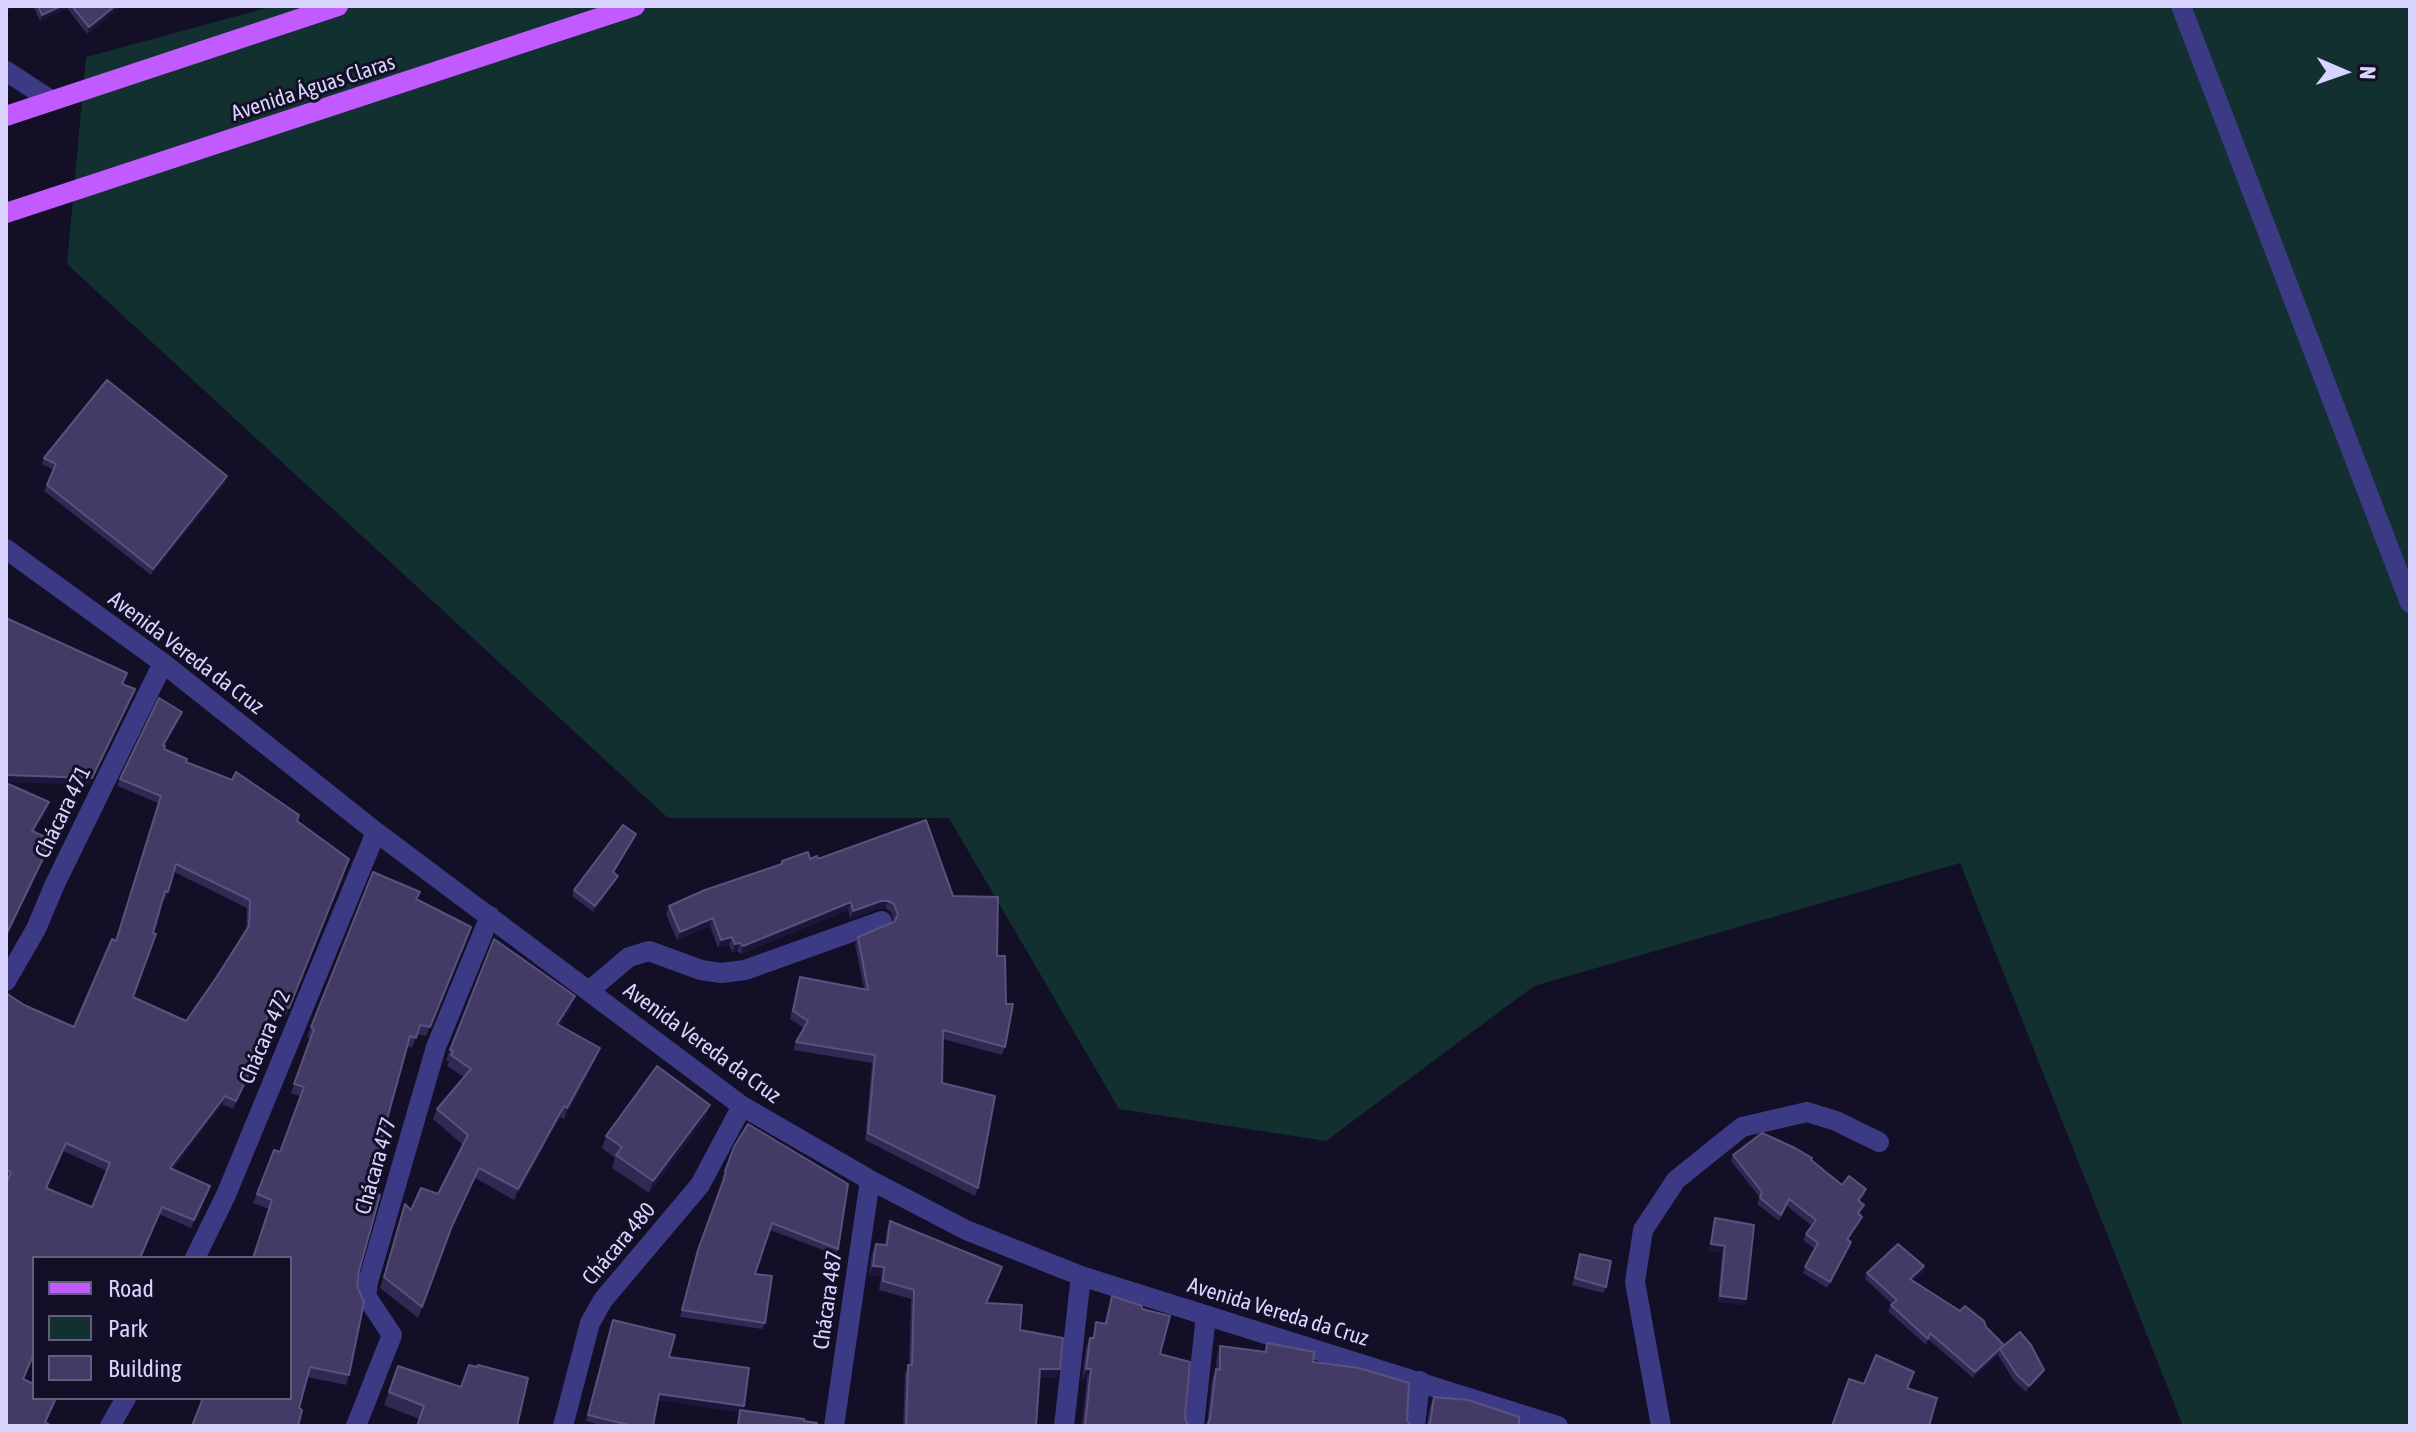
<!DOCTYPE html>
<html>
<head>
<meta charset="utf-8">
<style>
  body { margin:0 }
  #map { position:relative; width:2416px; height:1432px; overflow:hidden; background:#130f26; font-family:"Asap Condensed",sans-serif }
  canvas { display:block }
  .frame { position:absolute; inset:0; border:8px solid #d9d4ff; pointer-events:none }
  .legend { position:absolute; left:32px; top:1256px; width:260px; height:144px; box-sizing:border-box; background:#130f26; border:2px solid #625e7d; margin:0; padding:10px 14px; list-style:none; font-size:24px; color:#d9d4ff }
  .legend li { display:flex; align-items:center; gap:16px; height:40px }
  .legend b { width:40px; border:2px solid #625e7d }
  .north { position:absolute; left:2304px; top:32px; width:80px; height:80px; -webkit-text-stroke:6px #130f26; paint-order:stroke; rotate:92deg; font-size:22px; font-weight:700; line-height:32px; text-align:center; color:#d9d4ff }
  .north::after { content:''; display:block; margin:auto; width:28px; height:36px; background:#d9d4ff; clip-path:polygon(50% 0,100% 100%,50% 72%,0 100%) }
</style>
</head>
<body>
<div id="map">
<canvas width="2416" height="1432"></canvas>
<div class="frame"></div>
<ul class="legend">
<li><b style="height:10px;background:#c25bff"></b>Road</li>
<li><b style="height:22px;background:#12302f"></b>Park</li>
<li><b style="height:22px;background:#433a66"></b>Building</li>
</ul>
<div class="north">N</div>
</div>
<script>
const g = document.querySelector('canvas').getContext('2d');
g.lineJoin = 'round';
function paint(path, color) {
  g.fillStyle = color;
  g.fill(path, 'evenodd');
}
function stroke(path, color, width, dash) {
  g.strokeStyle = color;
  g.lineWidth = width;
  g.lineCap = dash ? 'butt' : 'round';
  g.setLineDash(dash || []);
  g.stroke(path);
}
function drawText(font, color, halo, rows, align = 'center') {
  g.font = font + ' "Asap Condensed",sans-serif';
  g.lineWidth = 6;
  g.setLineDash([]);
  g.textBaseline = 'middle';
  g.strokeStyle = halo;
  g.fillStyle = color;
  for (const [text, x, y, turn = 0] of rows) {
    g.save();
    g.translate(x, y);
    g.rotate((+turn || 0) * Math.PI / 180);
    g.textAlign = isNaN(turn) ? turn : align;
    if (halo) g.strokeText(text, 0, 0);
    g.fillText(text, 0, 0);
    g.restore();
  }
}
paint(new Path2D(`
  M274,6h2136v1420h-227l-223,-563 -426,123 -208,155 -207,-32 -170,-291h-281l-601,-554 19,-207z`), '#12302f');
stroke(new Path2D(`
  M2181,6l229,597
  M6,71l46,30
  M6,549l157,114 213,169 366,274 128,74 96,50 115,46 477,150
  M6,981l30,-52 19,-45 108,-221
  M589,991l40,-34 20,-6 52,19 20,3 24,-3 137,-49
  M195,1258l31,-63 150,-363
  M110,1426l16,-28
  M356,1426l36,-91 -26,-39 2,-14 68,-235 54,-131
  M563,1426l27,-103 13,-23 97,-115 42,-79
  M834,1426l36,-246
  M1064,1426l17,-150
  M1194,1426l12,-111
  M1415,1426l5,-45
  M1661,1426l-26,-144 8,-52 33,-50 66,-53 65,-15 29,9 43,21`), '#3d3a85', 20);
stroke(new Path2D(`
  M6,116l332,-110
  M6,213l629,-207`), '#c25bff', 20);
paint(new Path2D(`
  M33,6h88l-34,28 -20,-26 -27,13z
  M44,458l183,18 -2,7 -74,92 -107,-84 10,-21 -12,-6z
  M179,719l-15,27v3l133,72 52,38 -63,156 -15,-6 -20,52v9l-18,39 -11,-5 -49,65 37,17 -19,42 -32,-14 -125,44 -11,121 31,26 -8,17 -40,4 2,-247 -2,-1v-185l18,12 50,22 42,-86 42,-138 -41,-17 3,-7zM174,872l73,36 -1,23 -30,47 -30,43 -53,-24 30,-98h2zM63,1151l44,20 -15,36 -46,-19z
  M636,834l-3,6 -19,33 1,9 -22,30 -21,-16 2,-6z
  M818,859l135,37 44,60 8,91 -3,8 -59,-16 -1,44 36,105 -3,8 -110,-56 7,-77 -79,-13 3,-8 8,-14 -14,-9 7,-34 3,-8 64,12 -9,-45 3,-7 36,-15 -3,-10 -6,-4 -7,1 -28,10 -2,-9 -107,44 -4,-3 -5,1 -3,-7 -11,3 -8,-22 -33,14 -11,-26 3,-8 112,-42 1,-3z
  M417,899l54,28 -45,109 -9,-2 -5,14 -5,-2 -40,146 -18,183 -3,10 -39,-8 -8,31 -1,18 -8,-28 -21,-189 -16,-6 21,-53 6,2 20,-56 -9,-3 20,-55 -4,-1 4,-10z
  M494,939l77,68 -12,19 37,33 -32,60 -4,-2 -46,83 -39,-22 -27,58 -30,82 -38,-30 1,-3 24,-81 6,6 27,-16 25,-49 -30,-26 4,-10 27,-32 -17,-11 2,-4 -3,-2z
  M706,1117l-57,76 -37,-25 3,-10 -13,-10 4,-12z
  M734,1147l104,102 -2,6 -66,-25 -15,44 10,49 -3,6 -82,-12 16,-61 28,-77 -2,-1z
  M1733,1155l78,5 31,25 24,4 -2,7 -5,6 5,3 -5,9 1,9 -12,17 3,2 -2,6 -22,40 -24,-15 12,-24 -12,-9 3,-6 6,-8 -25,-20 -8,15 -22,-17 3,-6 -29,-37z
  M1715,1218l31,81 -2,6 -26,-3 4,-50 -13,-1 4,-27z
  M890,1221l97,82 33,27 40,39 -4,9h-17l-3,48h-133l2,-52 4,-9 2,-66 -32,-9 2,-14 -12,-1 3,-22 4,-9 9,1 2,-15z
  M1580,1254l26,33 -3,6 -31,-8z
  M1924,1266l-2,7 -10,8 74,46 18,18 40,25 -3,6 -15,16 -12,-11 -16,-26 -25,23 -45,-39 -2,6 -38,-34 4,-7 -27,-25 2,-6z
  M1112,1296l30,13 43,105 1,8 4,4h-108l5,-47h-5l4,-31 4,-10h2l4,-16 8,2z
  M613,1320l56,37 73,54 62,10 12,5h-80l4,-14 -82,-12 -5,26h-48l-19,-5z
  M1267,1343l47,9 -107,72 5,-45 4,-10 1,-13 3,-10 44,6z
  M398,1366l119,60 -98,-7 -35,-14z
  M1434,1397l85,29 -92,-1 3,-18z`), '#312854');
paint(new Path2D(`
  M6,6h14l-14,5z
  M61,6h7l-1,2 -27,13 2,-6z
  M115,6h6l-34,28 2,-7z
  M227,476l-2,7 -74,92 2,-6z
  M135,689l-46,96 -83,-3v-7z
  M182,712l-3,7 -18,34 2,-8z
  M49,802l-2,7 -17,30 2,-8z
  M636,834l-3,6 -22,38 2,-6z
  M618,876l-3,6 -22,30 2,-6z
  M881,901h7l-3,7 -7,1 -28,10 3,-8z
  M851,902l-3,8 -107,44 2,-8z
  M713,918l-3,8 -33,14 3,-8z
  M732,937l-3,8 -11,3 3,-8z
  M740,943l-3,8 -5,1 3,-8z
  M575,996l-4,11 -18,28 4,-11z
  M600,1048l-4,11 -32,60 3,-11z
  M225,1096l-3,8 -54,72 2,-8z
  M710,1105l-4,12 -57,76 4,-12z
  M564,1106l-4,11 -46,83 4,-11z
  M479,1168l-4,10 -27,58 4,-10z
  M1862,1217l-2,6 -16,22 3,-6z
  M1711,1244l14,2 -3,6 -13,-1z
  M873,1266l11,1 -3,9 -12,-1z
  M1924,1266l-2,7 -15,12 3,-6z
  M1720,1296l26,3 -2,6 -26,-3z
  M2000,1349l-2,6 -25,23 2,-6z
  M1040,1369h20l-4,9h-19z
  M1086,1369h5l-4,10h-5z
  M2044,1370l-3,6 -15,16 3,-6z
  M659,1394l85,12 -2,6 -85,-12z`), '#1d163a');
const building = new Path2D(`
  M38,6h23l-19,9z
  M72,6h43l-26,21z
  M107,380l120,96 -74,93 -106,-84 9,-21 -12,-6z
  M6,618l121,55 -5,11 13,5 -43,89 -86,-3z
  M159,698l23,14 -19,33 2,1 -1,3 23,10 -1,3 46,18 4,-8 63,43 -2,6 52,38 -60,149 -16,-7 -22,60 3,2 -18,38 -11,-5 -55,72 40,18 -16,34 -32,-13 -22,51h-106v95l-11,26 11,5v14h22l-11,24 7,4h-46v-242l5,-12 -5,-2v-150l2,-4 -2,-1v-22l18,12 50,22 38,-88 4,2 45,-145 -41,-17zM176,864l74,36 -1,26 -33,52 -30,43 -53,-24 23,-63 -3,-1 12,-42 3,1zM66,1143l44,20 -18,44 -46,-19z
  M6,783l43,19 -17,29 20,9 -46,95z
  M926,820l27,76 45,1 -1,59h8l1,48h7l-8,43 -62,-17 -1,53 53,13 -17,92 -110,-55 7,-78 -79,-13 12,-21 -15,-10 7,-34 68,13 -10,-53 36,-15 4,-7 -4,-11 -6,-3h-7l-28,10 -2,-9 -108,44 -3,-3 -5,1 -3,-7 -11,3 -8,-22 -33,14 -11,-26 36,-16 77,-26v-3l26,-9 2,7 7,-3 1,3z
  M623,825l13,9 -23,38 5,4 -23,30 -21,-16z
  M373,872l47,20 -4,7 55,28 -41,100 -10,-2 -4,13 -6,-2 -43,156 13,3 -21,76 -2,15 7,16 -15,73 -39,-8 -11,41 3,2 -4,16h-106l11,-28h87v-140h-37l19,-58 -15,-6 17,-44 6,2 24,-65 -10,-3 20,-55 -3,-2z
  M494,939l81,57 -18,28 43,24 -33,60 -3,-2 -46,83 -39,-21 -27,58 -30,81 -38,-30 1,-3 20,-70 6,6 10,-22 17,6 30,-59 -31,-26 34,-40 -20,-14 2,-4 -3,-1z
  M657,1066l53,39 -57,76 -37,-26 6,-8 -16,-11z
  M748,1124l100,60 -10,65 -66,-26 -17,51 17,2 -7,47 -83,-13 16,-60 28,-77 -1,-2 9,-24z
  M1762,1133l33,15 17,10 -1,2 31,25 7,-9 17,13 -8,11 6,5 -6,8 4,4 -15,22 4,3 -21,40 -25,-15 13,-24 -12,-9 10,-14 -27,-21 -8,16 -21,-17 2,-6 -29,-37z
  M1715,1218l39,7 -8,74 -26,-3 5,-50 -14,-2z
  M890,1221l112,46 -16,36 36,2 -2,25 43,8 -3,31h-20l-4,57h-130l2,-61h4l2,-75 -31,-9 1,-14 -11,-1 3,-22 11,1z
  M1898,1244l26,22 -14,13 50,32 5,-5 19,15 2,6 18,18 -29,27 -45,-39 -2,6 -37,-34 6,-5 -30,-27z
  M1580,1254l31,7 -5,26 -31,-9z
  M1112,1296l30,10v3l28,7 -10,38 30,8 -5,52 1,8 4,4h-105l6,-57h-5l4,-31h4l2,-16 10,2z
  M613,1320l62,15 -6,22 80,11 -5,38 -85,-12 -6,32h-20l-45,-11z
  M2020,1332l11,13 13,25 -15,16 -12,-11 -17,-26z
  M1267,1343l47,9 -1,10 46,6 50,15 -2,37 4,6h-206l3,-2 2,-6 6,-49 4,1v-24l46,6z
  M1876,1355l38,17 -7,16 30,10 -8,28h-97l17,-47 15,5z
  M469,1365l8,2 1,-2 50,13 -11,48h-100l7,-20 -35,-14 9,-26 63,21z
  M1434,1397l34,3 51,17v9h-93l4,-3z
  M740,1410l64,9v2l13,2 -1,3h-78z`);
paint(building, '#433a66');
stroke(building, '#5a527e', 2);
drawText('22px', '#d9d4ff', '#130f26', [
  ["Avenida Águas Claras",313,88,-18],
  ["Avenida Vereda da Cruz",186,653,37],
  ["Chácara 471",63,812,-64],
  ["Chácara 472",265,1037,-67],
  ["Avenida Vereda da Cruz",702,1043,36],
  ["Chácara 477",376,1166,-74],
  ["Chácara 480",619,1244,-50],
  ["Chácara 487",828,1300,-82],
  ["Avenida Vereda da Cruz",1278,1312,17]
]);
</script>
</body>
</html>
